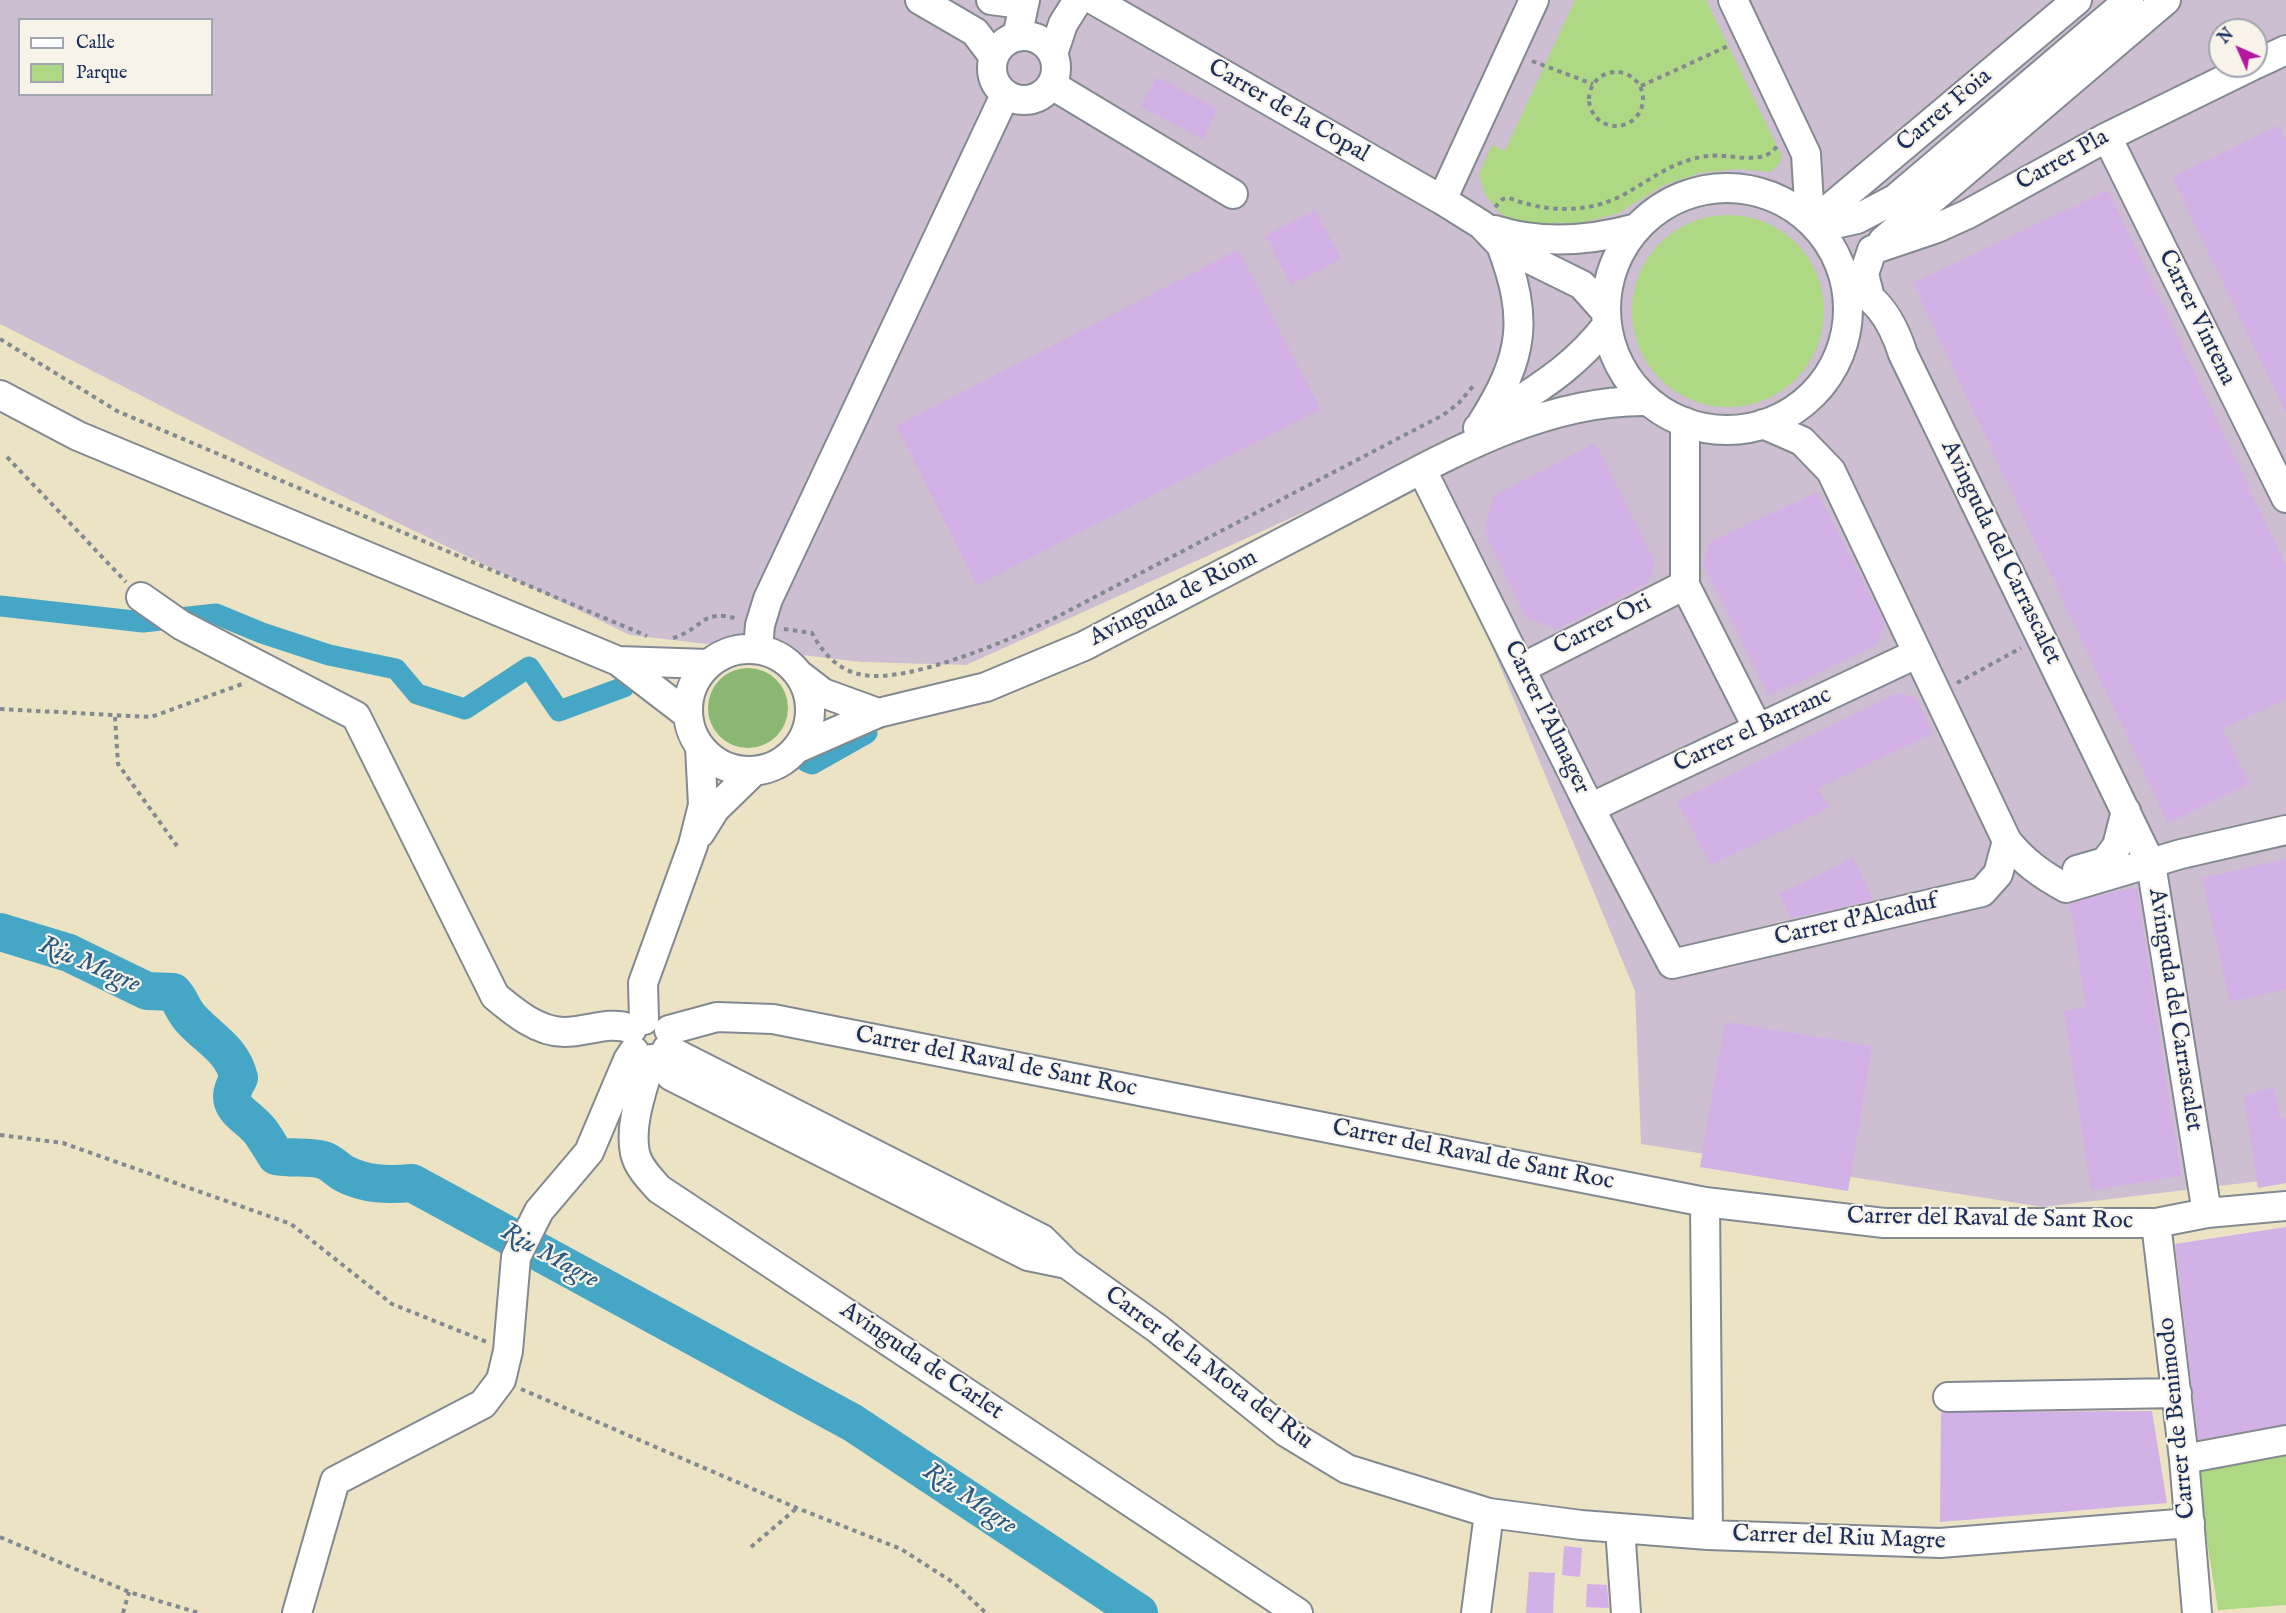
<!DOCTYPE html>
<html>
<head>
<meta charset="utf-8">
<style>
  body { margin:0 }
  #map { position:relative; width:2286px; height:1613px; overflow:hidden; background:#ebe3c4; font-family:"IM FELL English",serif }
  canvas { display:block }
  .legend { position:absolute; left:18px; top:18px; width:195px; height:78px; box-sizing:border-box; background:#f7f3e8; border:2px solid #9fa5b1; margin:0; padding:8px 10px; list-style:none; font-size:18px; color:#1b2f5e }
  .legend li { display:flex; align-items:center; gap:12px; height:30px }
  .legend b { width:30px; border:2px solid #9fa5b1 }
  .north { position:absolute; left:2208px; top:18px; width:60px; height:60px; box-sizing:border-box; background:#f7f3e8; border:2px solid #9fa5b1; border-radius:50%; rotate:315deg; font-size:16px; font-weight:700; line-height:24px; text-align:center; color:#1b2f5e }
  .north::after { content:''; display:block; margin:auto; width:21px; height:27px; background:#b5179e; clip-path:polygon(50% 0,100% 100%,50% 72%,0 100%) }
</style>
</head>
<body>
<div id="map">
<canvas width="2286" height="1613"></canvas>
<ul class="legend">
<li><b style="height:8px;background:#fff"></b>Calle</li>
<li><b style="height:16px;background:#aed884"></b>Parque</li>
</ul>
<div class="north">N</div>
</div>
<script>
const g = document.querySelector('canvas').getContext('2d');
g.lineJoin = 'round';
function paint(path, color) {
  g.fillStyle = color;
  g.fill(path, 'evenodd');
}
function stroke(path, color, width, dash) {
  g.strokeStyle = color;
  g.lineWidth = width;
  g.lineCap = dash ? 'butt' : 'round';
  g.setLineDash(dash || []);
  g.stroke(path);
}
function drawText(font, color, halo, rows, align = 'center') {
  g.font = font + ' "IM FELL English",serif';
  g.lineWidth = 4.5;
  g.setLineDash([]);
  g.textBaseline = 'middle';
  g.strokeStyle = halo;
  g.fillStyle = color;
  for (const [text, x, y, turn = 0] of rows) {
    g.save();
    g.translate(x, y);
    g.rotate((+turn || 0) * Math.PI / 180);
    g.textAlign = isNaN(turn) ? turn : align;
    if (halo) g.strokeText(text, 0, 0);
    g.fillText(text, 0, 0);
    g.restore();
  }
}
paint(new Path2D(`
  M0,0h2286v1178l-243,29 -402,-63 -6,-153 -220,-529 -449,203 -104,-3 -232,-27 -354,-171 -276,-140zM20,20h192v74h-192zM2220,30h36v36h-36z`), '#cebed2');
paint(new Path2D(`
  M1575,0h131l76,156 -2,7 -10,9 -33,-3 -37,4 -38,13 -43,27 -37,10h-55l-20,-6 -9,-6 -13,-17 -6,-20 13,-29 13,6z
  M1632 311a96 96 0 1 1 192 0a96 96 0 1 1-192 0Z
  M2286,1452v153l-68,5 -23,-144z`), '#aed884');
paint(new Path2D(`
  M708 708a40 40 0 1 1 80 0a40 40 0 1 1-80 0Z`), '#8ab872');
stroke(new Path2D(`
  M0,606l143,16 73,-8 46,19 67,22 67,14 21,25 48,15 64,-42 30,44 65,-24
  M807,762l5,2 55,-31`), '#45a7c5', 21);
stroke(new Path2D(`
  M0,932l69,21 78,38 26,1c8,8 10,19 18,27 18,20 41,30 48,59 -19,29 5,34 21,53 6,8 11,17 16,25 15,3 34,0 47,4 7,2 14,9 20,13 22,12 45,12 69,10l441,240 286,190`), '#45a7c5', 38);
paint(new Path2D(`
  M1157,77l61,32 -15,30 -62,-32z
  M2279,125l7,15v273l-114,-236z
  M2108,190l178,376v133l-64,30 27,55 -81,39 -255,-540z
  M1315,210l26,49 -50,26 -26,-49z
  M1238,250l82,159 -343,176 -81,-159z
  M1595,443l59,118 -5,21 -92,47 -31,-11 -42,-88 10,-34z
  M1817,492l68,132 -10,22 -106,50 -66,-133 7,-21z
  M1897,693l18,4 18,36 -115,55 11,20 -118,57 -34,-64z
  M1853,858l20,42 -82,18 -12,-24z
  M2286,859v130l-56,13 -28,-124z
  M2137,888l44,288 -90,14 -27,-179 22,-4 -16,-103 39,-11z
  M1725,1022l147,24 -24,145 -148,-24z
  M2274,1088l7,31 5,-1v65l-28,5 -14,-93z
  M2286,1227v197l-88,16 -23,-196z
  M2152,1411l15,92 -227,19 1,-110z
  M1564,1546l18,2 -2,29 -18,-2z
  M1529,1572l26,1 -2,40h-27z
  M1587,1584l20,1 2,23 -23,-1z`), '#d3b0e5');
const minor = new Path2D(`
  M920,0l55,32 19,25
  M991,0l31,4
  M1094,0l348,200 40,25 19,20 81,40 24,27
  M1733,0l73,154 4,66
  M992 68a32 32 0 1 1 64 0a32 32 0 1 1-64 0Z
  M1017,37l8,-37
  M1053,54l10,-30 15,-24
  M2256,64l30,-14
  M1052,85l181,109
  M2107,137l179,361
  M1606 309a121 121 0 1 1 242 0a121 121 0 1 1-242 0Z
  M1442,200l92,-200
  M1812,223l265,-223
  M1817,228l40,-9 38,-20 234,-199
  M1495,230c47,15 95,11 142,-2
  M1883,241l283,-241
  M1846,286c31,7 48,40 57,68l248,510 56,349
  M1870,298l-6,-24 8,-24 65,-22 31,-14 139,-77 145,-71
  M0,395l78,41 540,225 69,53
  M1685,422v163l73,144
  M1482,423c42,-67 47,-104 19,-178
  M1763,424l39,17 29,30 176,370c17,21 35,34 59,47l115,-34 105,-24
  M1478,428c50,-35 90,-53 129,-103
  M1422,470l168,338 82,156 310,-72 16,-18 9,-33
  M141,597l40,28 175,91 139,280c19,16 43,36 69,36 24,0 45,-12 68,-3
  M688 710a61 61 0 1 1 122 0a61 61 0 1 1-122 0Z
  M758,649l2,-24 8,-26 237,-504
  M618,661l90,3
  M1522,668l163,-83
  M801,676l22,17 55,20
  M796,749l82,-36 108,-26 98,-41c82,-43 165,-86 247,-129 99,-51 203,-118 317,-116
  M1590,808l326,-154
  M700,833l15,-24 39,-38
  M2077,870l28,-8 12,-16 9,-35
  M644,1020l-1,-37 50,-138 10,-40 -3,-58
  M669,1030l48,-13 56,2 932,183 179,21h272l51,-10 79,-7
  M667,1049l375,190 25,25 91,65 128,103 61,37 142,44 92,12 127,10 232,8 250,-20
  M657,1058l14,18 357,180 39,8
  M651,1059c-8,30 -22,64 -16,94 3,14 15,26 24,36l639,424
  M1705,1202l3,333
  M2156,1223l28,236 13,154
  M1948,1397l229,-4
  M2184,1459l102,-19
  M1620,1528l6,85
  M297,1613l38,-132 148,-77 18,-24 7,-29 8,-94 23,-46 50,-59 39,-92 6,-9
  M1476,1613l13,-100`);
stroke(minor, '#838991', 32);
stroke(new Path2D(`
  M1532,61l61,23
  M1589 99a27 27 0 1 1 54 0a27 27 0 1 1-54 0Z
  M1641,86l87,-40
  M1495,207l8,-8 6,-1c36,14 76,16 112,-2 30,-16 52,-36 87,-40 21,-3 56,11 69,-10
  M0,339l117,72 530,225
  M7,457l119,125
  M784,629l28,4c11,21 27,38 51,42 46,8 144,-34 186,-54l394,-206 15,-11 16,-19
  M673,638c32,-10 28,-30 65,-19
  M1957,683l64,-35
  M0,709l151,8 94,-34
  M115,717l3,47 59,82
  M0,1135l63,8 228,81 101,80 95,38
  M521,1389l276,119 104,41 53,34 32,30
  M0,1537l129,55 70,21
  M751,1547l46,-39
  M123,1613l6,-21`), '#838991', 4, [4.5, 4.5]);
stroke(minor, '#fff', 28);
drawText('24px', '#1b2f5e', '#f7f3e8', [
  ["Carrer Foia",1945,111,-40],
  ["Carrer de la Copal",1288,112,30],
  ["Carrer Pla",2063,161,-29],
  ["Carrer Vintena",2196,318,64],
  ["Avinguda del Carrascalet",2000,553,64],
  ["Avinguda de Riom",1174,599,-27],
  ["Carrer Ori",1603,626,-27],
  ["Carrer l'Almager",1546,718,64],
  ["Carrer el Barranc",1753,731,-25],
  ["Carrer d'Alcaduf",1856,921,-13],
  ["Avinguda del Carrascalet",2174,1010,81],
  ["Carrer del Raval de Sant Roc",996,1063,11],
  ["Carrer del Raval de Sant Roc",1473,1156,11],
  ["Carrer del Raval de Sant Roc",1990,1220,1],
  ["Avinguda de Carlet",921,1362,34],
  ["Carrer de la Mota del Riu",1208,1369,37],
  ["Carrer de Benimodo",2178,1418,-96],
  ["Carrer del Riu Magre",1839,1539,2]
]);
drawText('italic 26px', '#2a5982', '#f7f3e8', [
  ["Riu Magre",89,966,23],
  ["Riu Magre",549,1257,29],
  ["Riu Magre",969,1500,34]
]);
</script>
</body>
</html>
